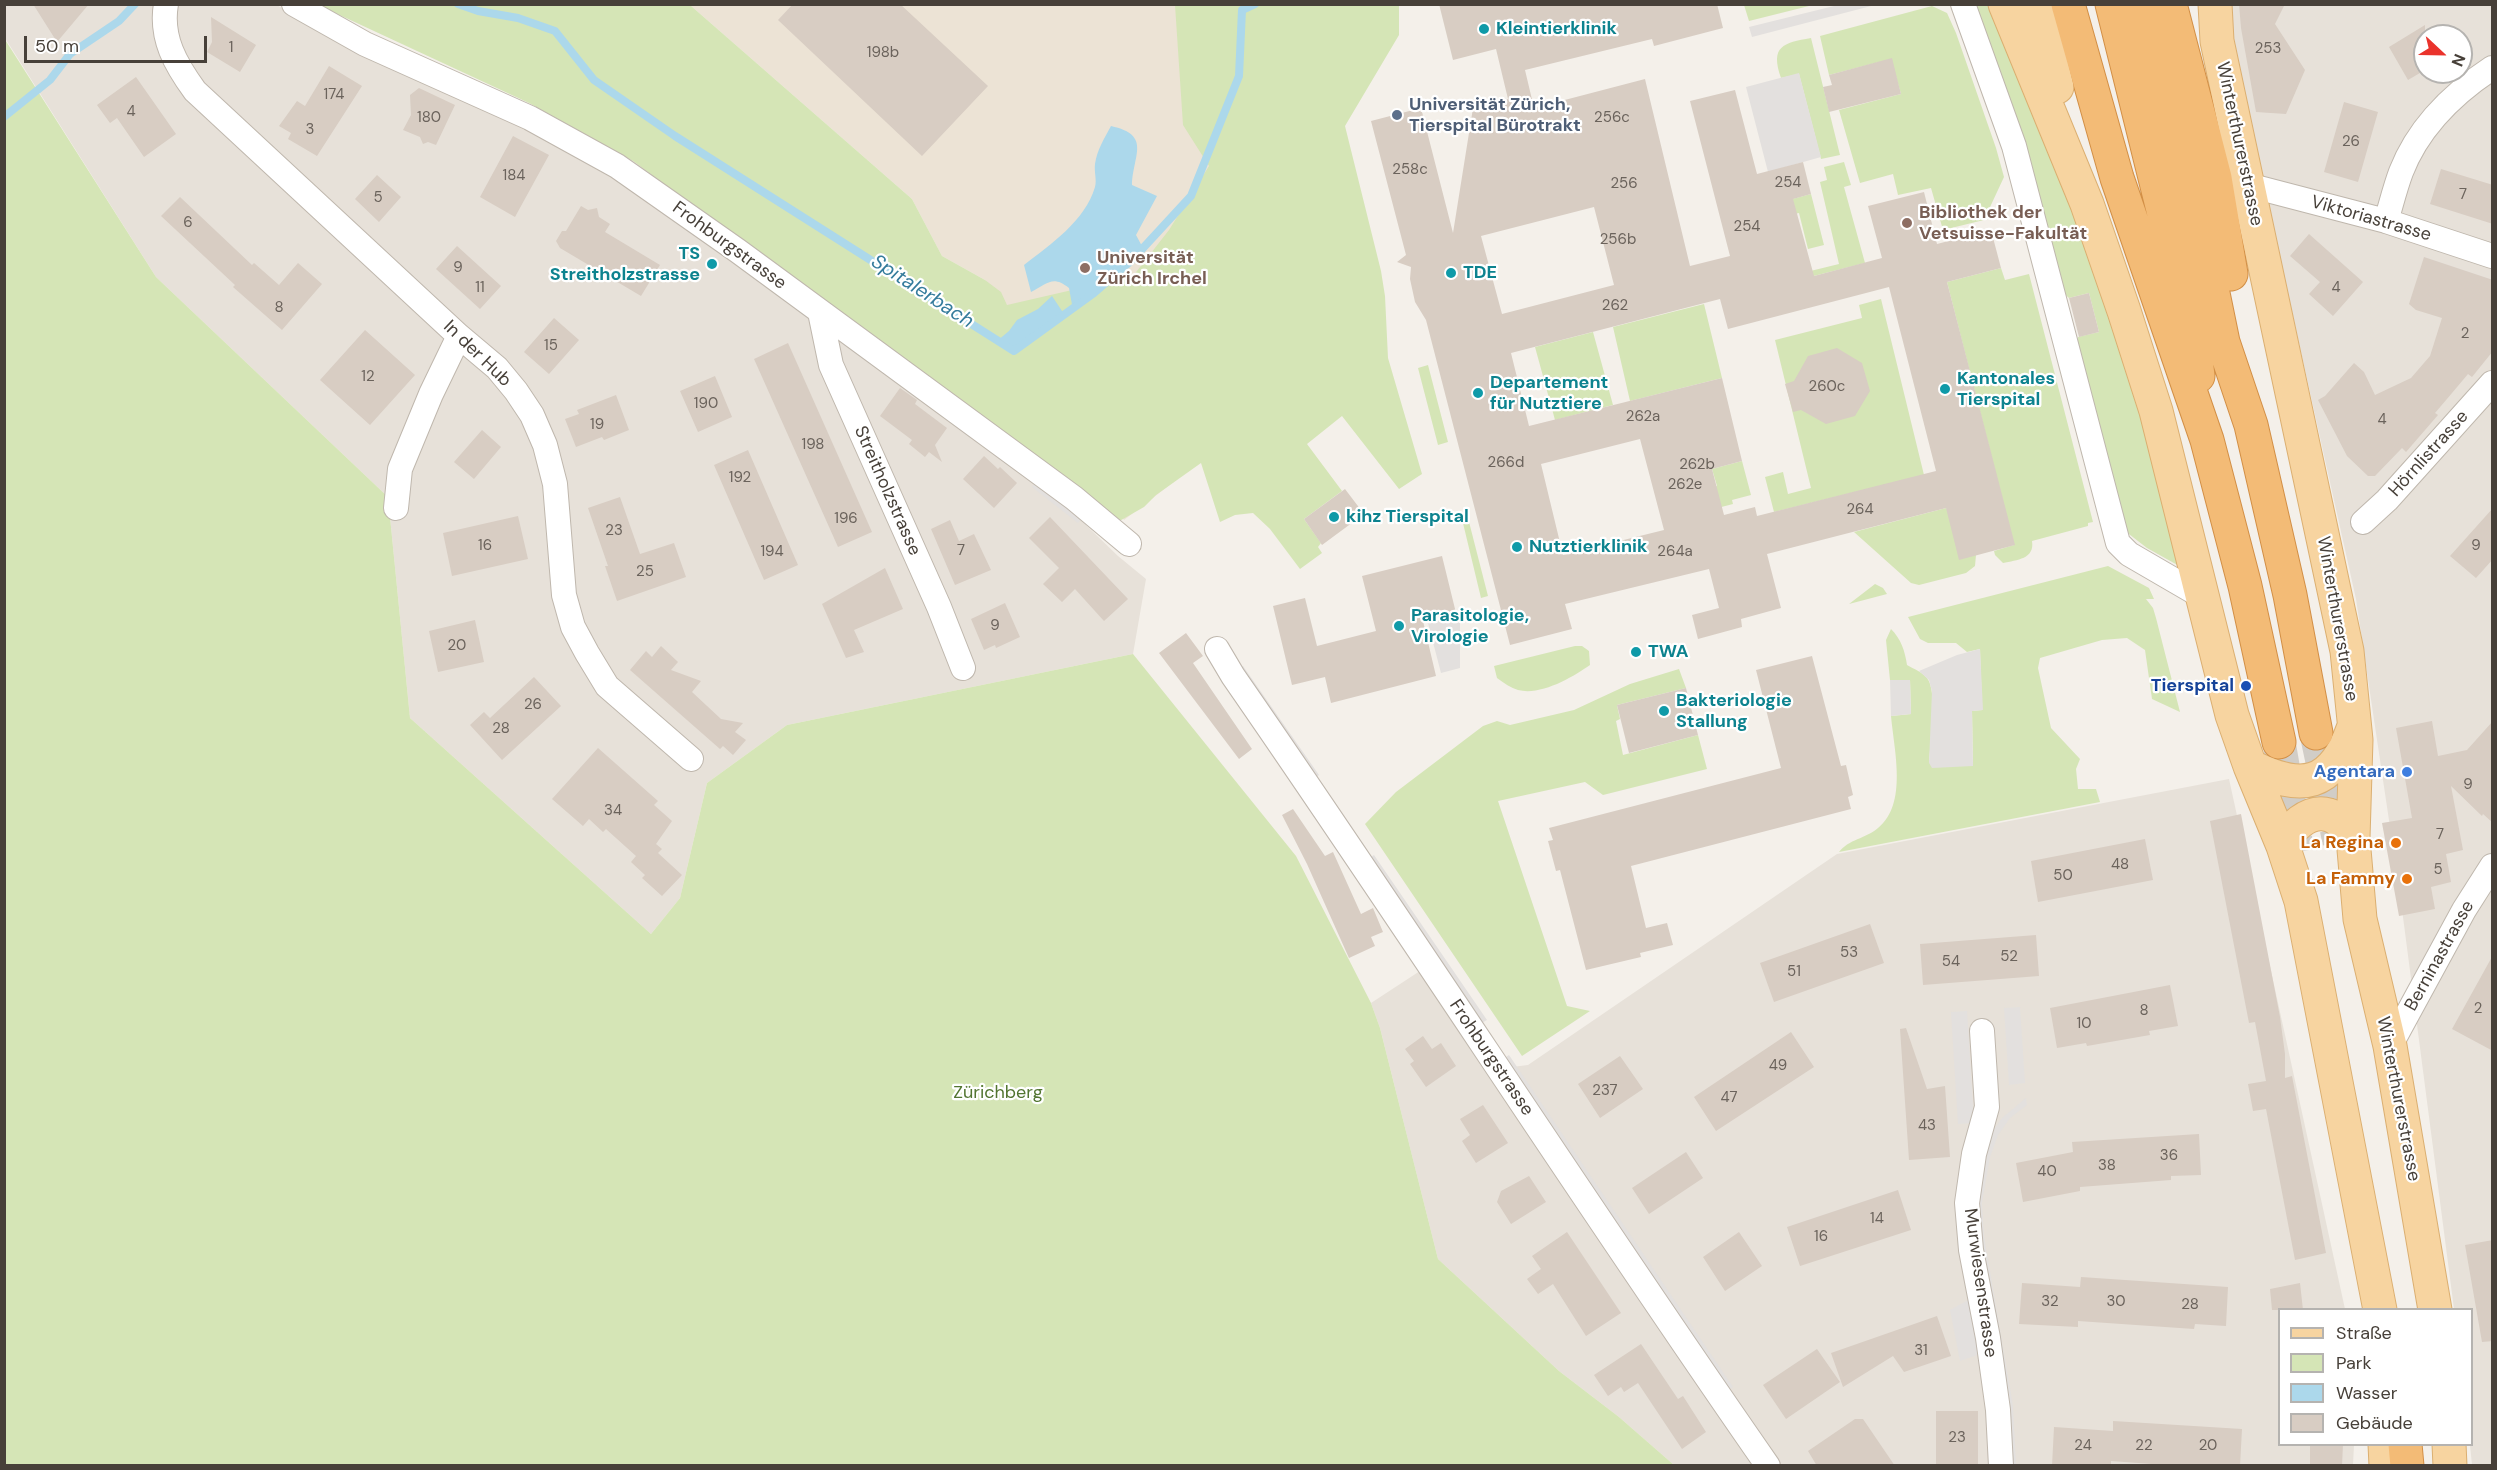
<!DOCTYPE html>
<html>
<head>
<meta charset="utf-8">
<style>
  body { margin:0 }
  #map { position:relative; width:2497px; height:1470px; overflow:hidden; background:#f4f0ea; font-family:"DM Sans",sans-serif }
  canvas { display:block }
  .frame { position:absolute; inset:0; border:6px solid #474039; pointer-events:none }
  .legend { position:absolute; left:2278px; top:1308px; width:195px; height:138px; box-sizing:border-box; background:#fff; border:2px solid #b5b3b0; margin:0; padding:8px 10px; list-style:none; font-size:18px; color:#474039 }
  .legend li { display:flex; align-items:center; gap:12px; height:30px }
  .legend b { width:30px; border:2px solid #b5b3b0 }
  .north { position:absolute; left:2413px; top:24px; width:60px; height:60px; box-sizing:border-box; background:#fff; border:2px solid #b5b3b0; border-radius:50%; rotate:112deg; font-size:16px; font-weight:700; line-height:24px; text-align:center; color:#474039 }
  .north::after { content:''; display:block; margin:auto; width:21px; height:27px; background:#ea332c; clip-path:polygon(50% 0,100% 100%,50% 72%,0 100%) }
  .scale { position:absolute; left:24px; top:36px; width:183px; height:27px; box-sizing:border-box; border:3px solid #474039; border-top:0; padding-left:8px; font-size:18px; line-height:21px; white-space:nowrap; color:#474039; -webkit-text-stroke:4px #fff; paint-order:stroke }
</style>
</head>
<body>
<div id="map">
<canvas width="2497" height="1470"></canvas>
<div class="frame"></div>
<ul class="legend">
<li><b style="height:8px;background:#f7d4a0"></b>Straße</li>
<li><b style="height:16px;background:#d5e5b6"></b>Park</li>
<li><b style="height:16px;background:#acd8eb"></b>Wasser</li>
<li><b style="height:16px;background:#d8cdc3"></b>Gebäude</li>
</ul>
<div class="north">N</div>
<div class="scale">50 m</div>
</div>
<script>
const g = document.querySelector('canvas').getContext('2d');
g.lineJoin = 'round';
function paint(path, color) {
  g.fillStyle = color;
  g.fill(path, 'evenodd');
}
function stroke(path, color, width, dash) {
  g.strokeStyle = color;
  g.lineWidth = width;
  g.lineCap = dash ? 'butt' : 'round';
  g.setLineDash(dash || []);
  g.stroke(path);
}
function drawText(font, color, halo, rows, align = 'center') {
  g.font = font + ' "DM Sans",sans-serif';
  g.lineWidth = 4.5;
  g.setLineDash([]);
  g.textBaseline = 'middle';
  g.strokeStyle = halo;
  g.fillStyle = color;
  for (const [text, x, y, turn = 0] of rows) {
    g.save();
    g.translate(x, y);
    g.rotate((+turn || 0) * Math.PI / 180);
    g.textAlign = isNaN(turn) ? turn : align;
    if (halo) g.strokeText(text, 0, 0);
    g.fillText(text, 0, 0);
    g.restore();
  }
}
paint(new Path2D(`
  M5,5h272l47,30 252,116 216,152 267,196 59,57 28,23 -13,75 -346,71 -80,58 -27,115 -29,36 -241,-216 -22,-221 -232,-220 -151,-239z
  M2230,5h262v1460h-20l-2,-20 2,-135 -18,-1 -54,-415 -44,-295 -126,-566zM2425,36h36v36h-36z
  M2229,779l116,530 -65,1v134l74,1 -1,20h-679l-55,-48 -60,-46 -121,-112 -58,-231 -9,-25 52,-34 65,101 40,-5 309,-211z`), '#e7e1d9');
paint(new Path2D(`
  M690,5h672l-174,466 -64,49 -139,-240 -43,-24 -30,-57z`), '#ece3d5');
paint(new Path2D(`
  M318,5h372l222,194 30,57 43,24 16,12 6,13 126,-29 36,-46 40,-64 -26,-41 -8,-120h224v30l-54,91 36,145 4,25 3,62 34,116 -23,15 -57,-73 -35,28 35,47 -38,28 17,24 -3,4 4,6 -22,16 -30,-40 -17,-16 -18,2 -15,7 -19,-59 -45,32 -12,12 -28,16 -155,-119 -328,-243 -104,-58z
  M1744,5v-1l69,1 -64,16z
  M1971,5h21l86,219 44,123 59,220 -34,-19 -22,-17 -50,-184 3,-10 21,-5 -10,-39 -20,5 -9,-8z
  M1932,6l15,7 9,20 40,115 8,29 -20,43 -41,10 -12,-42 -33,7 -5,-21 -33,9 -21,-73 62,-16 -10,-35 -62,16 -9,-39z
  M4,38l152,239 232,220 22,221 241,216 29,-36 27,-115 80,-58 346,-71 163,202 75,147 9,25 58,231 121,112 60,46 55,48h-1669z
  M1811,38l29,117 -19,4 -22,-85 -18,4c-11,-32 2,-35 30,-40z
  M1844,162l7,23 -7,2 21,76 -79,20 -13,-79 38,-10 13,51 -16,4 -9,-36 -17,4 8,59 49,-12 -19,-82 7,-2 -3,-13z
  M2001,268l4,12 24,-6 64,248 -5,1v3l-56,15c3,18 -15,19 -29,22l-8,-8 -1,-4 20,-6 -67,-263z
  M1881,299l43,176 -150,37 -9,-35 18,-5 5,22 23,-6 -36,-148 87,-22 -3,-13z
  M1704,304l18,74 -92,23 -17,-74z
  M1593,332l20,73 -58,15 -20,-73z
  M1428,365l20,77 -10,3 -20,-77z
  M1742,461l9,34 -19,5 1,4 -62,16 -14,-18 60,-16 -5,-17z
  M1946,508l30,47 -1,11 -9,7 -47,12 -8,-2 -57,-51z
  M1468,518l20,78 -7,2 -19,-79z
  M2108,566l41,22 5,11h-8l7,9 3,10 24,94 -28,-13 -7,-49 -18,-12 -25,2 -62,18 -2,10 13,60 29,31 -4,10 2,20h18l4,13 -261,50c10,-13 26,-13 39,-24 30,-24 16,-78 13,-112l20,-2 -1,-34h-20l-4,-40 5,-11c10,10 14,22 16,36 7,4 15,7 20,13 11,13 3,67 2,85l44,3 -1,-55 10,-1 -2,-61 -13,3 -11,-9h-28l-8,-4 -12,-22z
  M1875,584l8,4 4,6 -38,10z
  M1575,646h7l7,5 1,14c-17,12 -49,31 -72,25 -7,-2 -14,-7 -21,-12l-3,-12z
  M1679,669l7,19 -69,17 3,14 -4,2 7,34 75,-20 9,34 -104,26 -18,-13 -87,19 69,205 23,5 -68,45 -157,-232 31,-32 87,-66 14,-5 13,4 64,-15 56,-26z`), '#d5e5b6');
paint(new Path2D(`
  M1838,5h37l-123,32 -3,-10z
  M1799,73l22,84 -53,15 -22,-85z
  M1037,480l47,36 -6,7 -46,-36z
  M1460,615v53l-19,5 -13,-50z
  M1980,649l3,61 -11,1 1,55 -41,2 -3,-5 3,-72 -3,-11 -10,-9 38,-16z
  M1243,666l76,109 -5,4 -76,-109z
  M1890,680h20l1,34 -20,2z
  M1374,855l113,165 -7,4 -112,-165z
  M2020,1007l5,76 -16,2 -5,-77z
  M1967,1011l7,112 -16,1 -7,-112z
  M1509,1055l224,332 -6,4 -224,-332z
  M2026,1098l1,7 -17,13 -12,17 -8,22 -8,46 2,33 29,170 3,59h-6l-33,-243 4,-61 13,-32 8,-11z
  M1970,1299l10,55 -20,7 -10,-51z`), '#e3e0de');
paint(new Path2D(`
  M1111,126c41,9 22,29 21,59l25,11 -21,39 7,13 -70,62 -4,-22c-16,-13 -21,-5 -38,4l-7,-27c27,-21 61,-44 71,-78 2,-7 -1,-15 0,-23 2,-14 9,-25 16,-38z
  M1052,296l12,18 -50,37 -17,-10 12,-10 8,-11 21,-11z`), '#acd8eb');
stroke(new Path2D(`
  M458,4l20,7 40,7 37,13 39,49 81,56 339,215 80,-58 38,-33 59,-64 48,-120 3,-66 13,-6
  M4,117l46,-37 20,-26 49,-33 16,-17`), '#acd8eb', 8);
paint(new Path2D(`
  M33,4h56l-32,38z
  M793,4h107l88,82 -66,70 -144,-136z
  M1439,4h278l6,24 -69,18 -2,-7 -127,31 9,38 111,-29 45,187 40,-10 -40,-155 45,-11 22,84 46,-12 8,32 -18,5 21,77 68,-18 -14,-52 56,-14 13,52 54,-14 10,38 -54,14 68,263 -56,15 -13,-52 -179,46 14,54 -40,11 1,8 -44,12 -6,-24 27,-7 -10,-39 -144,35 7,25 -62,16 -84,-325 -11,-18 -5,-23 1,-12 -14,-5 9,-7 -35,-134 50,-13 32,125 20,-125 35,-9 -12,-50 -43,11zM1594,207l20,78 -112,29 -21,-78zM1889,287l47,184 -179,45 -2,-9 -31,8 -12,-46 30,-8 -20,-83 -193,48 -18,-73 209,-54 8,30zM1640,439l24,91 -101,25 -22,-91z
  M2239,4h46l-10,20 30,46 -19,44 -30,-2 -15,-84z
  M211,17l45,28 -16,27 -33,-20 5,-10z
  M2425,25v45l-17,10 -19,-33z
  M1892,58l9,36 -72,18 -6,-25 9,-2 -3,-10z
  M329,66l33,20 -45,70 -29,-17 3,-6 -12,-7 18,-25 8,5z
  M136,77l40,57 -32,23 -27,-39 -7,5 -13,-18z
  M419,88l36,17 -19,40 -8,-3 -5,2 -3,-7 -17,-7 8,-15 -1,-20z
  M2344,102l34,10 -20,70 -34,-10z
  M513,136l36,19 -34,62 -35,-20z
  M2441,169l52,16v39l-63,-20z
  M377,175l24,22 -22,25 -24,-23z
  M180,197l72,68 2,-2 25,22 19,-22 24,21 -40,46 -49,-43 2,-2 -74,-69z
  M581,206l7,4 9,-2 2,9 11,7 -5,8 55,33 -19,31 -81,-48 -4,-7 6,-10h4z
  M2309,234l54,48 -30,34 -24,-22 11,-12 -30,-26z
  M457,246l44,40 -21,23 -44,-40z
  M2424,257l69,23v71l-21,26 -4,-3 -16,19 -17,20 3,2 -32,37 -4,-4 -27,28h-7l-21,-20 -29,-56 7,-4 29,-33 10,9 11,23 36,-17 19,-22 12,-38 -26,-8 -7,-6z
  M2089,293l10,39 -20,5 -10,-39z
  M554,318l25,22 -30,34 -25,-22z
  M365,330l50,45 -45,50 -50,-45z
  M788,343l84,189 -34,15 -84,-188z
  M1837,348l25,15 8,28 -15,25 -29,8 -25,-14 -8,2 -8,-28 9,-3 14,-25z
  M715,376l17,41 -34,15 -18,-41z
  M900,388l17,12 -2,4 32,24 -12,17 7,17 -13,-10 -4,5 -16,-13 3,-4 -32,-24z
  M616,395l13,35 -25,10 -2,-3 -26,10 -11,-28 14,-5 -2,-4z
  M482,430l19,17 -27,32 -20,-17z
  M748,450l50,115 -34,15 -50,-115z
  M984,456l14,13 2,-2 17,16 -23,25 -31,-29z
  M1345,489l19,25 -42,31 -18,-26z
  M620,497l20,57 34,-11 12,34 -69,24 -12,-35h3l-20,-58z
  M2493,508v51l-17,19 -26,-22z
  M518,516l10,43 -76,17 -9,-43z
  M1050,517l78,82 -24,22 -29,-32 -13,13 -19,-18 16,-16 -30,-30z
  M950,520l9,21 15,-7 17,36 -36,15 -24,-56z
  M1442,556l14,57 -33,8 13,55 -105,27 -6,-26 -33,8 -19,-79 32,-8 12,48 59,-15 -14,-55z
  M885,568l18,41 -49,21 10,22 -18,6 -24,-54z
  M1005,603l15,34 -24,11 -1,-3 -11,5 -13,-31z
  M475,620l9,42 -46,10 -9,-41z
  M1186,633l17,23 -10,7 59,86 -13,10 -80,-106z
  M661,646l17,16 -7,8 30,11 -9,11 29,27 22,4 -8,9 11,8 -13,15 -10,-9 -3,3 -90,-79 16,-19 6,6z
  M1812,656l29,110 5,-1 7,30 -5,2 3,12 -220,57 15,62 21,-5 6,22 -33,8 1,4 -55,13 -26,-100 -4,1 -8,-30 5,-1 -4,-12 232,-60 -25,-98z
  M534,677l27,29 -59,54 -32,-35 14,-13 6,6z
  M1686,688l12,47 -69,18 -12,-48z
  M2432,721l6,35 29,-6 26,-29v102l-10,-9 -1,2 -31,-30 12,64 -17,4 5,28 -20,5 4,22 -36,7 -17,-93 30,-5 -16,-90z
  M598,748l60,53 -4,4 18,16 -16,23 6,5 -4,4 24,22 -20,21 -20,-18 3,-3 -14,-13 5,-6 -30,-27 -3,3 -14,-13 -6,7 -31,-27z
  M1293,809l32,47 8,-4 28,62 12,-6 10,24 -12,5 4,9 -26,12 -42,-94 -25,-49z
  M2241,814l39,203 5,37v24l7,-2 34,177 -31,7 -29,-151 -13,2 -5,-27 18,-3 -11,-59 -6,1 -39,-202z
  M2145,839l8,41 -115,22 -7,-41z
  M1870,924l14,39 -110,39 -14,-39z
  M2036,935l3,41 -116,9 -3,-41z
  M2493,955v96l-41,-22z
  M2170,985l8,41 -29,5 1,4 -63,11 -1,-3 -29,5 -7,-40z
  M1906,1028l21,61 18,-3 5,71 -41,3 -9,-131z
  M1791,1032l23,35 -98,64 -22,-34z
  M1423,1036l9,13 9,-6 15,23 -30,21 -16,-23 4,-3 -9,-12z
  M1620,1056l23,33 -43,29 -22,-34z
  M1483,1105l25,38 -32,20 -14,-22 8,-6 -10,-16z
  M2199,1134l2,41 -30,1v4l-91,7v4l-57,11 -7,-39 57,-11 -1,-10z
  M1686,1152l17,26 -54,36 -17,-26z
  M1529,1176l17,26 -35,22 -14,-22 4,-11z
  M1898,1190l13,40 -111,36 -13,-39z
  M1567,1232l54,81 -35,23 -33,-52 -15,10 -11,-15 14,-10 -9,-13z
  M1739,1232l23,34 -37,25 -22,-34z
  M2493,1240v101l-11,1 -17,-97z
  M2081,1277l147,10 -2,39 -31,-2 -1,5 -116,-8v6l-59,-3 3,-41 58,4z
  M2300,1283l3,27h-31l-2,-21z
  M1937,1316l14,40 -47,16 -11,-16 -50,31 -12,-34z
  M1641,1344l37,55 5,-3 23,36 -24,17 -44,-66 -14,9 -3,-5 -13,9 -14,-21z
  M1817,1349l23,33 -54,37 -23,-34z
  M1936,1411h42v55h-42z
  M1855,1419h8l32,47h-78l-9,-15z
  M2113,1421l129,8 -2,37h-61l-68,-5v5h-59l2,-39 59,4z
  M2310,1444h33l-1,22h-32z`), '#d8cdc3');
stroke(new Path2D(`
  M2316,733l23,109
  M2279,742l19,110`), '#d1cdc7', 33, [33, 16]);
const minor = new Path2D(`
  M166,4c-6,34 10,61 29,87l264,245 38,32 19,23 16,24 13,30 10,39 9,111 9,32 14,26 20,33 84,73
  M294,4l71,40 165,74 87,48 121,85 336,247 55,46
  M1963,4l51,142 104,397 11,11 74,43
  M2248,185l138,36 106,35
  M2386,221c5,-16 9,-33 15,-49 17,-44 53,-79 91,-104
  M820,312l11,53 108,242 24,61
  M396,508l4,-39 31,-75 28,-58
  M2363,522l24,-22 105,-117
  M1217,649l16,27c181,261 353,529 535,790
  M1982,1031l5,76 -13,47 -7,49 4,47 17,88 10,72 3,56
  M2390,1046l74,-136 28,-44`);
const primary = new Path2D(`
  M2005,4l82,200 37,107 32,100 76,304 18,51 33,80 18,55 79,409
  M2037,4l20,83
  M2215,4l2,37 130,610 9,89 -3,98 7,81 30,127 45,264
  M2250,766c52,26 82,21 103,-37
  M2283,846c5,-18 26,-37 46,-31 12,3 18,14 24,23
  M2385,1444l1,22
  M2449,1444l1,22`);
const motorway = new Path2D(`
  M2068,4l49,174 90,262 38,146 34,156
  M2112,4l80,323 6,49
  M2140,4l51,182 32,156 28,83 39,170 26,138
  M2170,4l45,174 16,96
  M2405,1444l2,22`);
stroke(minor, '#bfb7ad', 26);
stroke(primary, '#dbaf71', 35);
stroke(motorway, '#d28f46', 35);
stroke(minor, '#fff', 24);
stroke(primary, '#f7d4a0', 33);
stroke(motorway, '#f3bb76', 33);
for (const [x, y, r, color] of [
  [1484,29,6,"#0f9aa8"],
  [1397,115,6,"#5c6f8a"],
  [1907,223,6,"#8d6e63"],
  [712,264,6,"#0f9aa8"],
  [1085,268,6,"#8d6e63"],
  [1451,273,6,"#0f9aa8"],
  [1945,389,6,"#0f9aa8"],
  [1478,393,6,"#0f9aa8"],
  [1334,517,6,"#0f9aa8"],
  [1517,547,6,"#0f9aa8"],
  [1399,626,6,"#0f9aa8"],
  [1636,652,6,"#0f9aa8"],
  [2246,686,6,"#1a4fb4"],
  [1664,711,6,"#0f9aa8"],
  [2407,772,6,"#3f7fe0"],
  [2396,843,6,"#e8710a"],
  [2407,879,6,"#e8710a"]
]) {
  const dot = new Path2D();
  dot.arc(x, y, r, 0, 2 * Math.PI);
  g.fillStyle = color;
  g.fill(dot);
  stroke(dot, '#fff', 2);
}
drawText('15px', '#6b635c', null, [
  ["1",231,48],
  ["253",2268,49],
  ["198b",883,53],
  ["174",334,95],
  ["4",131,112],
  ["180",429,118],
  ["256c",1612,118],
  ["3",310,130],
  ["26",2351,142],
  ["258c",1410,170],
  ["184",514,176],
  ["254",1788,183],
  ["256",1624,184],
  ["7",2463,195],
  ["5",378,198],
  ["6",188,223],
  ["254",1747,227],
  ["256b",1618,240],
  ["9",458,268],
  ["11",480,288],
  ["4",2336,288],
  ["262",1615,306],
  ["8",279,308],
  ["2",2465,334],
  ["15",551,346],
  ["12",368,377],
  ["260c",1827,387],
  ["190",706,404],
  ["262a",1643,417],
  ["4",2382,420],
  ["19",597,425],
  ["198",813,445],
  ["266d",1506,463],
  ["262b",1697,465],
  ["192",740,478],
  ["262e",1685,485],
  ["264",1860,510],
  ["196",846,519],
  ["23",614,531],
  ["16",485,546],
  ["9",2476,546],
  ["7",961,551],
  ["194",772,552],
  ["264a",1675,552],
  ["25",645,572],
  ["9",995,626],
  ["20",457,646],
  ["26",533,705],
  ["28",501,729],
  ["9",2468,785],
  ["34",613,811],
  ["7",2440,835],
  ["48",2120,865],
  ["5",2438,870],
  ["50",2063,876],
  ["53",1849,953],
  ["52",2009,957],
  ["54",1951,962],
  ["51",1794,972],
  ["2",2478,1009],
  ["8",2144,1011],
  ["10",2084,1024],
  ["49",1778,1066],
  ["237",1605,1091],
  ["47",1729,1098],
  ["43",1927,1126],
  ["36",2169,1156],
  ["38",2107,1166],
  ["40",2047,1172],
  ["14",1877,1219],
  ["16",1821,1237],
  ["32",2050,1302],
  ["30",2116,1302],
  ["28",2190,1305],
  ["31",1921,1351],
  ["23",1957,1438],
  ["24",2083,1446],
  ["22",2144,1446],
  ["20",2208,1446]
]);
drawText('bold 18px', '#0d838f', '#fff', [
  ["Kleintierklinik",1496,29],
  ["TS",700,254,"right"],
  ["Streitholzstrasse",700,275,"right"],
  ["TDE",1463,273],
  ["Kantonales",1957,379],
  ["Tierspital",1957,400],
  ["Departement",1490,383],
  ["für Nutztiere",1490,404],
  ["kihz Tierspital",1346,517],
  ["Nutztierklinik",1529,547],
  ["Parasitologie,",1411,616],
  ["Virologie",1411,637],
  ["TWA",1648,652],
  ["Bakteriologie",1676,701],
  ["Stallung",1676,722]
], 'left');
drawText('bold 18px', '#4e5e75', '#fff', [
  ["Universität Zürich,",1409,105],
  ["Tierspital Bürotrakt",1409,126]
], 'left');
drawText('18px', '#474039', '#fff', [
  ["Winterthurerstrasse",2239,144,78],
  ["Viktoriastrasse",2371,219,16],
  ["Frohburgstrasse",729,246,36],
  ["In der Hub",477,354,44],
  ["Hörnlistrasse",2429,454,-48],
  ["Streitholzstrasse",887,491,66],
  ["Winterthurerstrasse",2337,619,80],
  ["Berninastrasse",2440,956,-61],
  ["Frohburgstrasse",1491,1058,56],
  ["Winterthurerstrasse",2398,1099,79],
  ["Murwiesenstrasse",1980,1283,82]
]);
drawText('bold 18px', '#785e54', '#fff', [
  ["Bibliothek der",1919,213],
  ["Vetsuisse-Fakultät",1919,234],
  ["Universität",1097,258],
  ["Zürich Irchel",1097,279]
], 'left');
drawText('bold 18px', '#164399', '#fff', [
  ["Tierspital",2234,686]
], 'right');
drawText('bold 18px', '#366cbe', '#fff', [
  ["Agentara",2395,772]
], 'right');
drawText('bold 18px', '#c56008', '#fff', [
  ["La Regina",2384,843],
  ["La Fammy",2395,879]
], 'right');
drawText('18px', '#527530', '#fff', [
  ["Zürichberg",998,1093]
]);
drawText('italic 20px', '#357c9c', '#fff', [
  ["Spitalerbach",922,292,33]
]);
</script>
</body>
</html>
